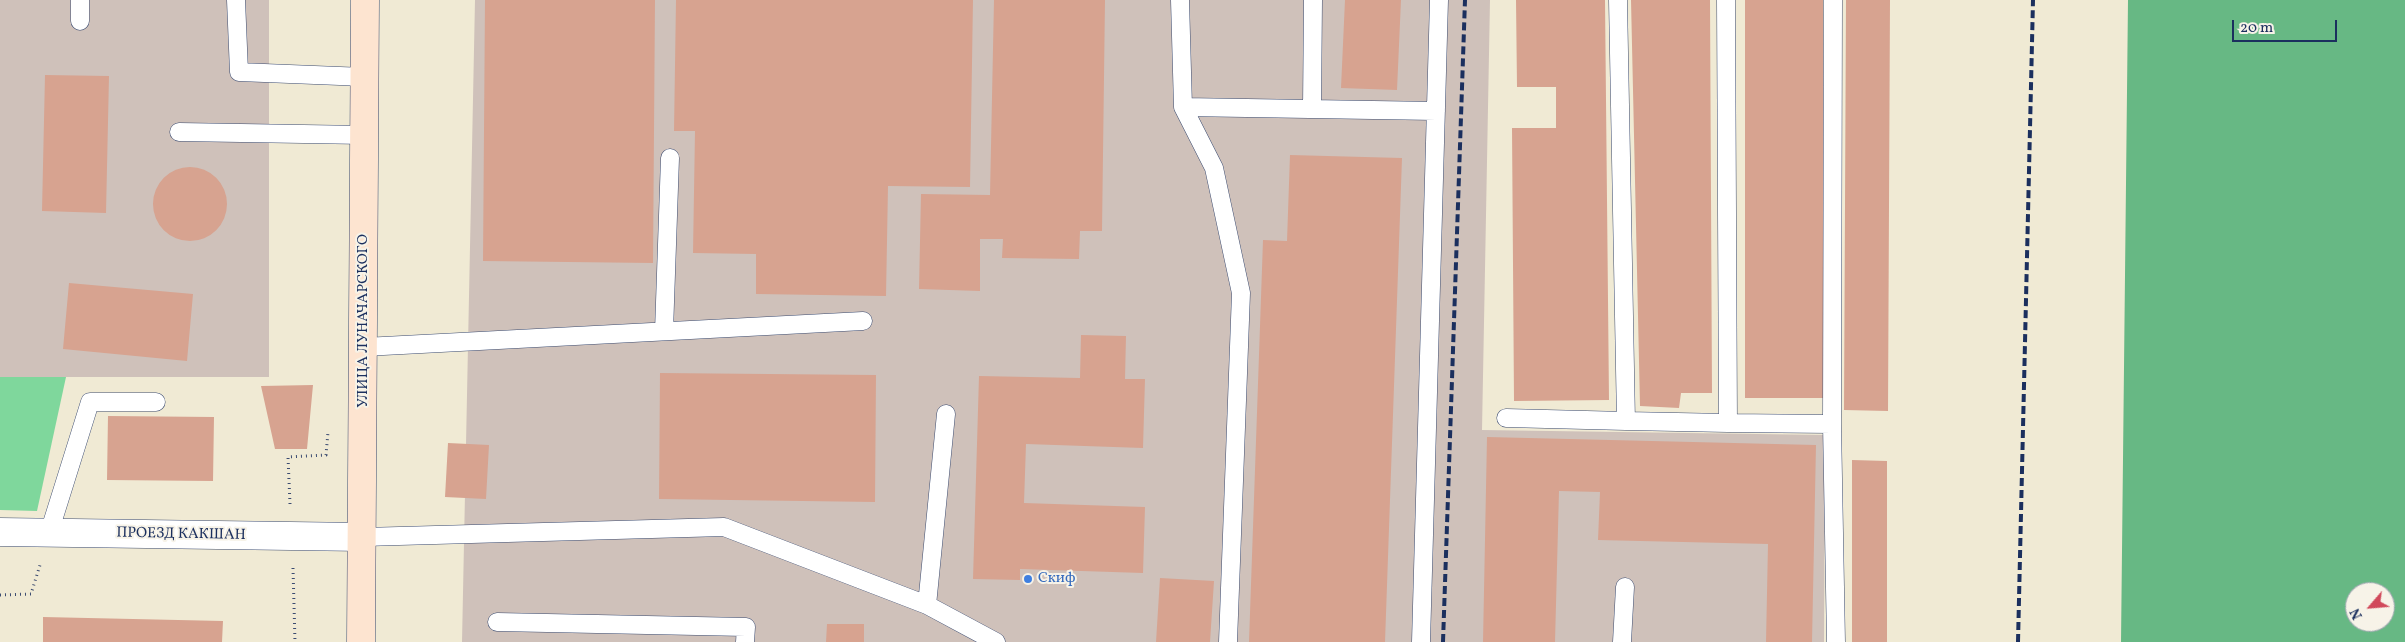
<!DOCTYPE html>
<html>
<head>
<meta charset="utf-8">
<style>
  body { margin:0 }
  #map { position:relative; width:2405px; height:642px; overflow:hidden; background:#f0ead4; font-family:Vollkorn,serif }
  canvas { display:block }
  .north { position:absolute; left:2345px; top:582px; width:50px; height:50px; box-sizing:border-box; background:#f7f3e8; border:1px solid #9fa5b1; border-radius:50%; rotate:243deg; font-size:14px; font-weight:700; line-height:20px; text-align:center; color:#1b2f5e }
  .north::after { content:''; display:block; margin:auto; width:18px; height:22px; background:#d1495b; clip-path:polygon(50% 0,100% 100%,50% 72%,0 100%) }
  .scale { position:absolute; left:2232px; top:20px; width:105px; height:22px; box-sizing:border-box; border:2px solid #1b2f5e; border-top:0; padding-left:6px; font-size:15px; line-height:18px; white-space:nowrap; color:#1b2f5e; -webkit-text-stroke:4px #f7f3e8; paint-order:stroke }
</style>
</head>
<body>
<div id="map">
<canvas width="2405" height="642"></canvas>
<div class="north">N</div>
<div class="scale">20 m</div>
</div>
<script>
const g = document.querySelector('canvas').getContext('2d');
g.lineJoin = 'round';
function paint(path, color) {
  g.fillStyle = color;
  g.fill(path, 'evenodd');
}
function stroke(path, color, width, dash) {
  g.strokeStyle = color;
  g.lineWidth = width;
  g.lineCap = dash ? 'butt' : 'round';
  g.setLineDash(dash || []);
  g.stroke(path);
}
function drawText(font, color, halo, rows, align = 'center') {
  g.font = font + ' Vollkorn,serif';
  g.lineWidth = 4;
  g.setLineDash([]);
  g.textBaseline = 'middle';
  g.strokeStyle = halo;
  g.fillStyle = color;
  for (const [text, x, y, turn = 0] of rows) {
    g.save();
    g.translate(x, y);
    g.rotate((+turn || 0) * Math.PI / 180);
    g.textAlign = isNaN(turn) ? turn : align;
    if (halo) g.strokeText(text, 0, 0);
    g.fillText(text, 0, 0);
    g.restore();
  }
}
paint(new Path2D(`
  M0,0h269v377h-269z
  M475,0h1015l-8,430 343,5 -1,207h-1362z`), '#cfc1ba');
paint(new Path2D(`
  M0,377h66l-29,134 -37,-1z`), '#7fd79c');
paint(new Path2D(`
  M2128,0h277v642h-284zM2355,592h30v30h-30z`), '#67b884');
paint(new Path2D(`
  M485,0h170l-2,263 -170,-2z
  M676,0h297l-3,187 -82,-1 -2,110 -130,-2v-40l-63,-1 2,-122h-21z
  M994,0h111l-3,231h-22l-1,28 -77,-1 1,-19h-23v52l-61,-2 2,-95 69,1z
  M1345,0h56l-4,90 -56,-2z
  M1516,0h89l4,400 -95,1 -2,-273h44v-41h-39z
  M1631,0h79l2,393h-31l-2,15 -39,-2z
  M1745,0h78l1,398h-79z
  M1846,0h44l-2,411 -44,-1z
  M45,75l64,1 -3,137 -64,-2z
  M1290,155l112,3 -17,484h-136l14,-402 24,1z
  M153 204a37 37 0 1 1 74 0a37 37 0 1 1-74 0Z
  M69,283l124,11 -6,67 -124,-12z
  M1081,335l45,1 -1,43h20l-2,69 -117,-4 -2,59 121,4 -2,66 -123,-4v11l-47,-1 6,-203 101,2z
  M660,373l216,2 -1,127 -216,-3z
  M313,385l-6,64h-32l-14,-63z
  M108,416l106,1 -1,64 -106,-1z
  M1487,437l329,8 -4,197h-46l2,-98 -170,-4 2,-48 -41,-1 -4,151h-72z
  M448,443l41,2 -3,54 -41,-2z
  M1852,460l35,1v181h-35z
  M1160,578l54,3 -4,61h-54z
  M43,617l180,4 -1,21h-179z
  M827,624h37v18h-38z`), '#d7a390');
const lane = new Path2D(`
  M80,0v21
  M236,0l3,72 126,5
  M1180,0l3,107 31,61 27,125 -13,349
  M1618,0l8,421 102,2
  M1726,0l2,423 104,1
  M1833,0l-1,424 4,218
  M1183,107l253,4
  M1312,109l1,-109
  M179,132l186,3
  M664,331l6,-173
  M364,347l499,-26
  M1506,418l120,3
  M49,533l41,-131h66
  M363,537l361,-10 203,78 69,37
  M927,605l19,-191
  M497,622l249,5 -1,15
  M1421,642l18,-642
  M1622,642l3,-55`);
const street = new Path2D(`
  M0,532l363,5`);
const secondary = new Path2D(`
  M361,642l4,-642`);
stroke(lane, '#3b4b70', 19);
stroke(street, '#3b4b70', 29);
stroke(secondary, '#3b4b70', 29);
stroke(new Path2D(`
  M290,504l-2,-47 38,-2 2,-23
  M293,568l2,74
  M0,595l31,-1 9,-29`), '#3b4b70', 3, [1, 4]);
stroke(lane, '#fff', 18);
stroke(street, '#fff', 28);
stroke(secondary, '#fde4d0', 28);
stroke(new Path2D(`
  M1443,642l22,-642
  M2018,642l15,-642`), '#1b2f5e', 4, [8, 4]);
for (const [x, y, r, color] of [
  [1028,579,5,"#3f7fe0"]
]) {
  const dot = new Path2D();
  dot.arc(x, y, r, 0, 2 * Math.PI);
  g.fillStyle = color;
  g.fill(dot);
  stroke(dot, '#f7f3e8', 2);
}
drawText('15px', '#1b2f5e', '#f7f3e8', [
  ["УЛИЦА ЛУНАЧАРСКОГО",364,321,-90],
  ["ПРОЕЗД КАКШАН",181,535,1]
]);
drawText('15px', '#366cbe', '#f7f3e8', [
  ["Скиф",1038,579]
], 'left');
</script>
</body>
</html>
